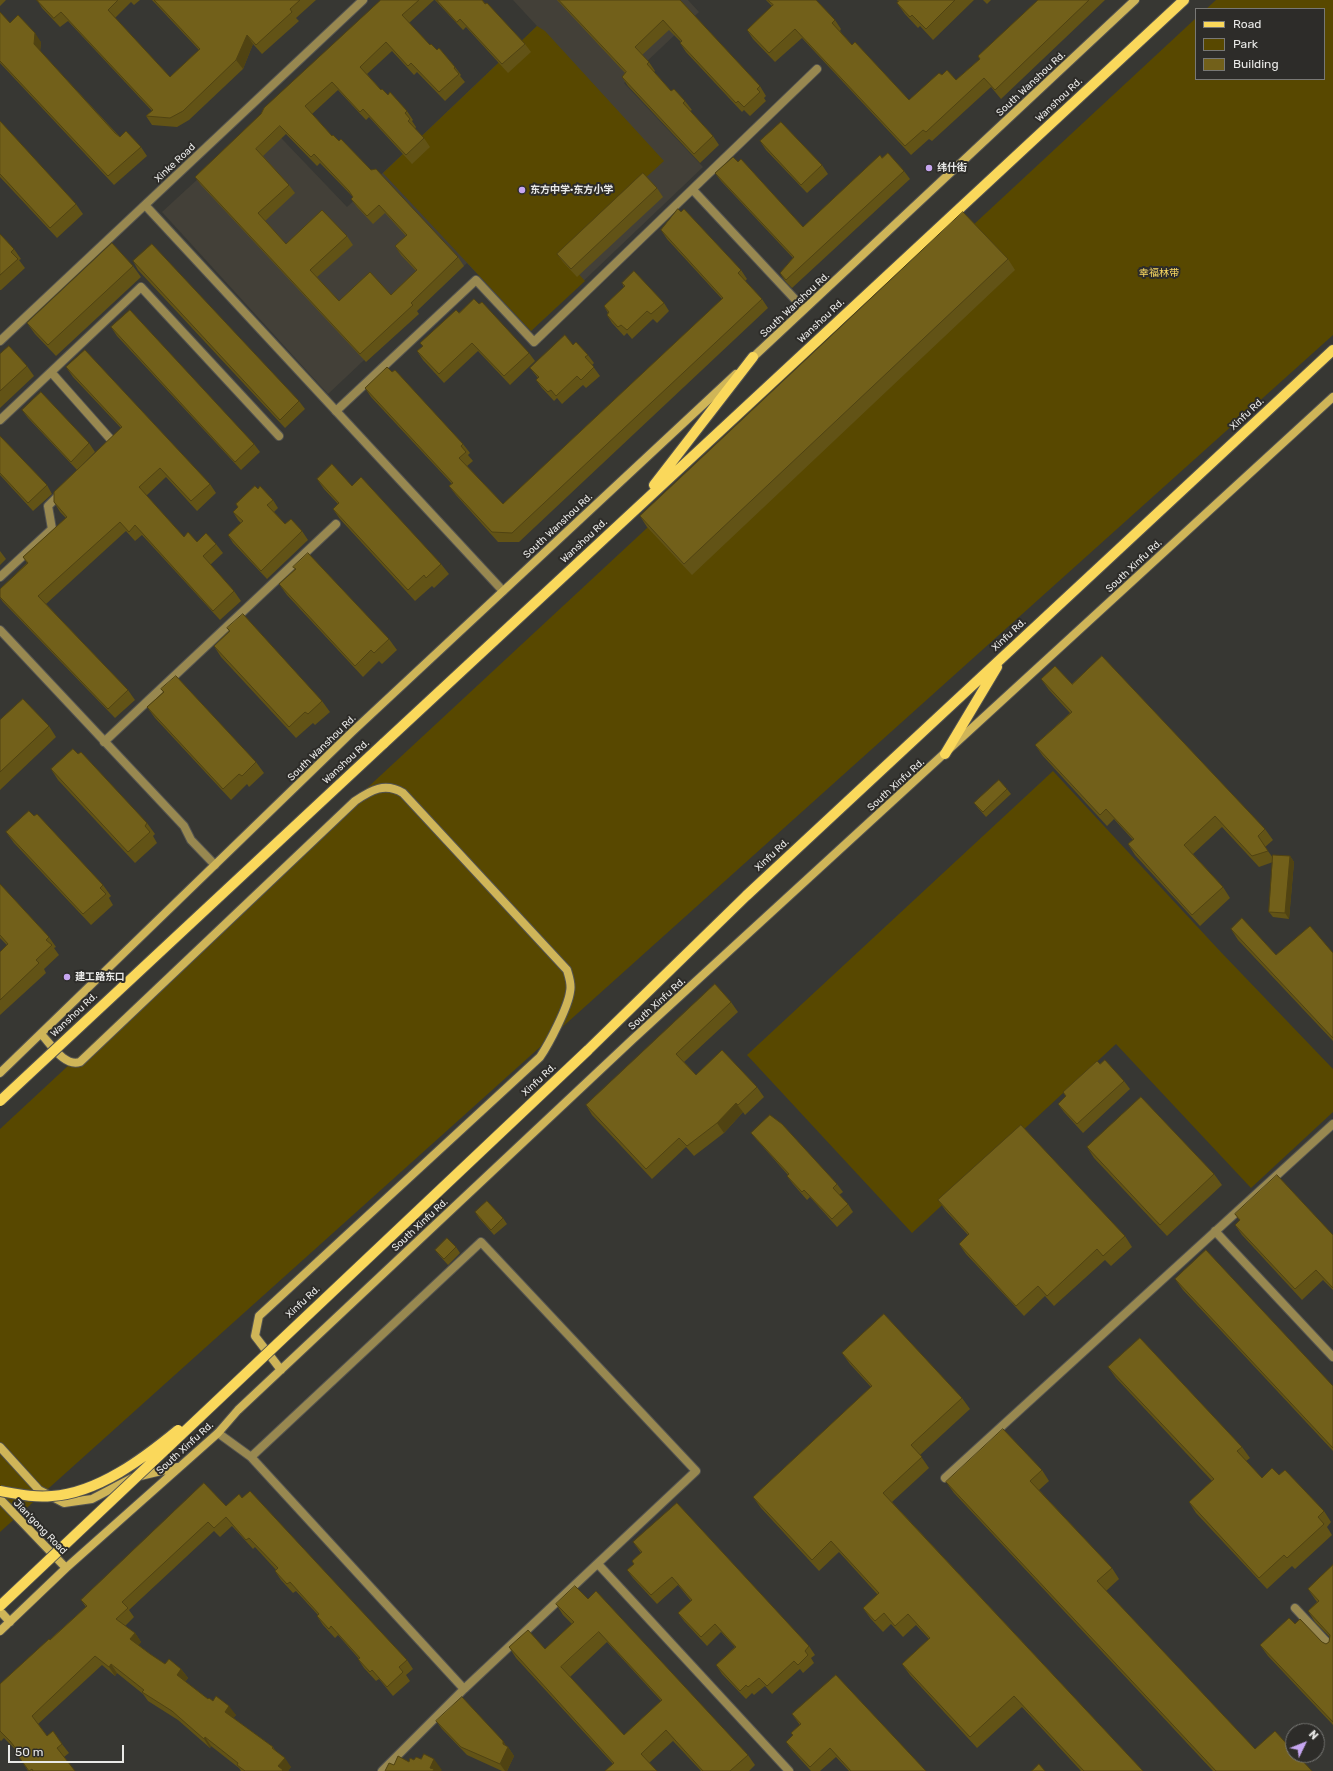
<!DOCTYPE html>
<html>
<head>
<meta charset="utf-8">
<style>
  body { margin:0 }
  #map { position:relative; width:1333px; height:1771px; overflow:hidden; background:#373733; font-family:Rubik,sans-serif }
  canvas { display:block }
  .legend { position:absolute; left:1195px; top:8px; width:130px; height:72px; box-sizing:border-box; background:#2d2c29; border:1px solid #787875; margin:0; padding:5px 7px; list-style:none; font-size:12px; color:#e9e9e7 }
  .legend li { display:flex; align-items:center; gap:8px; height:20px }
  .legend b { width:20px; border:1px solid #787875 }
  .north { position:absolute; left:1285px; top:1723px; width:40px; height:40px; box-sizing:border-box; background:#2d2c29; border:1px solid #787875; border-radius:50%; rotate:47deg; font-size:11px; font-weight:700; line-height:16px; text-align:center; color:#e9e9e7 }
  .north::after { content:''; display:block; margin:auto; width:14px; height:18px; background:#c6a6f0; clip-path:polygon(50% 0,100% 100%,50% 72%,0 100%) }
  .scale { position:absolute; left:8px; top:1745px; width:116px; height:18px; box-sizing:border-box; border:2px solid #e9e9e7; border-top:0; padding-left:5px; font-size:12px; line-height:14px; white-space:nowrap; color:#e9e9e7; -webkit-text-stroke:3px #2d2c29; paint-order:stroke }
</style>
</head>
<body>
<div id="map">
<canvas width="1333" height="1771"></canvas>
<ul class="legend">
<li><b style="height:5px;background:#fad85b"></b>Road</li>
<li><b style="height:11px;background:#584800"></b>Park</li>
<li><b style="height:11px;background:#72601a"></b>Building</li>
</ul>
<div class="north">N</div>
<div class="scale">50 m</div>
</div>
<script>
const g = document.querySelector('canvas').getContext('2d');
g.lineJoin = 'round';
function paint(path, color) {
  g.fillStyle = color;
  g.fill(path, 'evenodd');
}
function stroke(path, color, width, dash) {
  g.strokeStyle = color;
  g.lineWidth = width;
  g.lineCap = dash ? 'butt' : 'round';
  g.setLineDash(dash || []);
  g.stroke(path);
}
function drawText(font, color, halo, rows, align = 'center') {
  g.font = font + ' Rubik,"Noto Sans SC",sans-serif';
  g.lineWidth = 4;
  g.setLineDash([]);
  g.textBaseline = 'middle';
  g.strokeStyle = halo;
  g.fillStyle = color;
  for (const [text, x, y, turn = 0] of rows) {
    g.save();
    g.translate(x, y);
    g.rotate((+turn || 0) * Math.PI / 180);
    g.textAlign = isNaN(turn) ? turn : align;
    if (halo) g.strokeText(text, 0, 0);
    g.fillText(text, 0, 0);
    g.restore();
  }
}
paint(new Path2D(`
  M513,0h175l11,12 -75,71 79,84 -172,164 -64,-68 -139,131 -166,-182 101,-93 84,88 190,-181z`), '#434038');
paint(new Path2D(`
  M1216,0h117v335l-1333,1197v-403l1196,-1111v61h128v-70h-118z
  M537,26l8,5 119,130 -103,94 24,26 -54,50 -148,-158z
  M1053,771l165,178 115,120v43l-82,76 -135,-144 -204,189 -165,-178z`), '#584800');
const minor = new Path2D(`
  M693,190l111,119
  M336,411l140,-131 58,62 283,-273
  M0,420l51,-48
  M109,446l4,-4 -62,-70 90,-85 138,149
  M0,577l52,-48 -4,-23 13,-13
  M0,630l184,196 7,14 24,25
  M104,742l232,-218
  M1215,1231l118,126
  M218,1433l33,24 213,232
  M251,1457l230,-215 215,229 -232,218 -82,82
  M945,1478l388,-354
  M598,1564l191,207
  M1295,1608l38,41`);
const tertiary = new Path2D(`
  M145,205l358,386
  M0,341l363,-341`);
const secondary = new Path2D(`
  M749,361l386,-361
  M41,1034c10,10 23,33 39,28l275,-261c16,-11 30,-19 48,-8l164,177c2,7 5,14 3,22 -2,15 -21,52 -30,65l-281,259 -4,20 26,34
  M0,1073l352,-341 384,-358
  M0,1447l39,43 25,13 28,-4 40,-21 46,-11
  M0,1499l66,69
  M0,1611l10,11
  M0,1631l66,-63 152,-135 20,-23 395,-371 700,-642`);
const primary = new Path2D(`
  M654,485l99,-128
  M383,744l801,-744
  M945,754l52,-87
  M587,1051l159,-155 587,-546`);
stroke(minor, '#535350', 10);
stroke(tertiary, '#535350', 10);
stroke(secondary, '#535350', 10);
stroke(primary, '#535350', 12);
stroke(minor, '#988850', 8);
stroke(tertiary, '#988850', 8);
stroke(secondary, '#cfb558', 8);
stroke(primary, '#fad85b', 10);
const primaryBridge = new Path2D(`
  M0,1101l383,-357
  M0,1491c17,3 35,7 52,5 46,-3 92,-38 126,-66
  M0,1606l587,-555`);
stroke(primaryBridge, '#535350', 12, []);
stroke(primaryBridge, '#fad85b', 10);
paint(new Path2D(`
  M0,0h6l-6,6z
  M37,0h103l-6,5 -3,-3 -16,16 55,59 29,-27 -47,-50h164l-20,18 3,3 -37,33 -9,-10 -10,25 -54,51 -12,7 -25,-2 -6,-9 6,-5 -84,-90 -8,6 -18,-19z
  M381,0h53l-25,23 21,22 7,5 18,17 6,8 -1,1 5,6 -20,19 -28,-29 -3,3 -22,-24 -25,23 14,16 26,21 6,9 -1,1 4,6 -1,2 9,9 6,9 -18,17 -43,-47 -3,3 -28,-30 -26,24 20,22 7,5 32,29 87,87 6,9 -47,45 2,3 -53,48 -165,-177 -6,-8zM286,134l31,32 3,-3 33,34 -2,2 6,8 16,17 12,-11 21,23 -11,10 6,9 15,16 -25,24 -52,6 -22,-24 36,-32 -6,-9 -61,8 -21,-23 30,-28 -6,-8 -26,-29z
  M435,0h47l43,44 6,8 -23,21 -42,-46 -3,3z
  M557,0h123l80,86 6,10 -2,2 2,3 -16,15 -6,-6 -2,2 -56,-60 -6,-9 1,-1 -12,-12 -27,25 7,7 6,9 -1,1 17,19 14,10 7,9 -2,1 23,25 6,9 -19,18 -72,-77 -6,-9 3,-4z
  M766,0h50l19,20 6,9 -1,2 12,14 57,55 33,-25 14,5 24,-21 -2,-3 60,-56h67l-104,99 -10,-12 -59,54 -3,-2 -18,16 -109,-117 -27,24 -22,-23 -6,-9 25,-24z
  M897,0h77l-41,40 -13,-14 -2,2 -13,-14 -8,-11 2,-1z
  M983,0h8l-4,4z
  M0,12l10,11 31,19 -1,9 80,86 21,10 6,9 -33,29 -114,-122z
  M0,121l76,83 7,10 -26,24 -57,-61z
  M760,141l62,24 6,9 -21,19 -41,-43z
  M882,158l22,13 6,8 -118,109 -7,-7 -5,-8 13,-15 -72,-77 -6,-8 88,54z
  M657,188l6,9 -86,80 -14,-15 -6,-8z
  M661,230l80,40 6,9 -2,2 17,18 6,9 -249,234h-21l-42,-47 -7,-9 3,-2 -81,-87 -6,-9 98,56 7,9 -2,2 5,6 -6,5 36,38 219,-205 -55,-60z
  M0,234l14,15 7,10 -2,1 6,8 -24,22h-1z
  M1008,259l7,11 -323,305 -45,-48 -7,-11z
  M133,261l166,140 6,8 -20,19 -147,-158z
  M133,266l8,11 -85,79 -21,-22 -8,-11z
  M622,283l42,20 5,8 -12,12 -4,-4 -21,20 -5,-6 -3,3 -12,-13 -5,-8 1,-2 -4,-7 20,-19z
  M479,304l50,49 6,8 -25,24 -32,-34 -34,32 -21,-23 -6,-9 6,-4 -3,-4 39,-30z
  M111,327l143,117 6,8 -19,18 -124,-134z
  M573,345l15,10 6,8 -2,2 8,11 -14,12 -3,-3 -21,19 -5,-6 -3,3 -12,-13 -6,-8 2,-2 -8,-10z
  M0,354l27,12 7,10 -34,32z
  M66,367l144,117 6,9 -19,18 -31,-34 -20,19 38,41 13,5 19,2 7,9 -13,12 24,26 7,10 -21,19 -78,-85 -7,6 -9,-10 -80,73 82,86 7,10 -20,18 -112,-116 -3,-4v-9l27,-26 -4,-6 43,-39 -6,-6 -6,-10 67,-74 -48,-51z
  M22,410l67,33 6,9 -18,18 -49,-52z
  M0,436l47,49 5,9 -19,17 -33,-36z
  M317,479l35,7 89,78 8,10 -15,14 -2,-2 -17,15 -75,-82 -7,-10 5,-5 -14,-15z
  M258,489l15,11 5,8 -4,4 11,12 17,7 6,9 -41,39 -34,-36 -5,-8 13,-12 -3,-3 -5,-8 5,-5 -2,-3z
  M0,551l6,8 -6,6z
  M293,567l96,72 8,11 -15,14 -3,-3 -16,16 -76,-82 -8,-11 16,-15z
  M227,628l95,73 8,11 -15,13 -2,-2 -17,15 -75,-81 -7,-11 15,-15z
  M1041,679l31,5 193,145 8,11 -8,7 8,11 17,-2 4,6 -5,57 -16,-2 -4,-5 4,-50 -14,5 -37,-40 -29,27 30,33 7,11 -30,28 -65,-71 -7,-11 5,-4 -19,-21 -7,7 -64,-70 -8,-11 35,-32 -21,-23z
  M161,689l95,73 8,11 -15,14 -2,-3 -16,16 -76,-82 -8,-11 16,-15z
  M0,720l49,6 7,11 -56,53z
  M51,769l96,54 8,11 -2,2 4,7 -22,20 -77,-83z
  M1007,789l4,5 -25,23 -8,-9 -4,-5z
  M34,816l69,69 8,11 -2,2 4,7 -22,20 -77,-82 -8,-11z
  M0,884l49,53 7,10 -2,1 5,7 -15,14 2,4 -46,42v-63l7,-7 -7,-7z
  M1231,929l45,26 57,-2v88l-95,-101z
  M731,1002l7,10 -54,50 12,13 61,12 7,10 -19,18 -2,-3 -19,21 -30,23 -8,-9 -34,32 -60,-64 -6,-10z
  M1100,1064l24,17 6,8 -47,44 -19,-21 -6,-8 8,-8 -3,-4z
  M751,1133l86,51 6,8 -4,3 9,9 5,8 -16,15 -27,-30 -3,3 -14,-16 -6,-8 1,-1 -31,-35z
  M1087,1147l127,27 8,11 -55,51 -73,-78z
  M938,1200l187,36 7,11 -21,19 -6,-6 -51,46 -9,-10 -21,20 -58,-62 -7,-10 9,-9 -22,-24z
  M475,1212l28,6 4,6 -13,11 -15,-17z
  M1235,1214l98,21v55l-10,-10 -21,20 -60,-65 -7,-10 5,-4z
  M456,1247l4,6 -12,12 -9,-10 -4,-5z
  M1175,1279l158,107v65l-150,-161z
  M842,1353l120,45 8,11 -50,46 9,13 -37,34 251,269h-62l-59,-64 -45,41 -67,-73 -8,-11 27,-25 -13,-14 -13,12 -12,-13 -8,8 -12,-13 -8,-11 15,-13 -39,-43 -20,19 -58,-63 -8,-11 118,-110 -21,-23z
  M1108,1367l134,80 8,11 -4,3 16,17 17,-3 45,36 7,11 -4,5 5,8 -37,34 -3,-3 -25,23 -71,-76 -7,-11 23,-21 -96,-103z
  M1042,1470l7,11 -10,9 73,78 7,11 -13,12 149,158 57,22h-99l-259,-278 -8,-11z
  M242,1498l165,162 6,9 -7,6 4,6 -17,15 -14,-17 -3,2 -12,-13 -6,-9h1l-21,-24 -3,3 -12,-13 -6,-9 1,-1 -22,-24 -3,2 -12,-13 -6,-9 1,-1 -21,-23 -2,2 -21,-23 -12,11 -6,-6 -85,79 5,7 -9,9 10,7 6,9 -3,3 12,9 15,10 16,5 7,9 -3,4 23,17 28,16 -3,3 40,29 3,5 15,15 -3,4h-47l-2,-3 -28,-22 -1,2 -32,-28 -30,-19 -5,-7 -26,-21 -2,3 -13,-11 -64,59 9,12 15,8 7,9 -5,4 11,14h-47l-9,-14 2,-1 -5,-6 -12,-12 -3,3 -1,-1v-56l86,-77 -5,-7 145,-94z
  M633,1542l176,104 6,9 -4,3 3,5 -11,10 -3,-4 -28,25 -7,-8 -11,9 -2,-2 -6,6 -24,-25 -6,-9 19,-18 -14,-15 -14,14 -23,-25 -6,-8 13,-12 -13,-16 -21,19 -24,-26 -6,-8 7,-6 -2,-3 9,-8z
  M1333,1565v160l-65,-69 -8,-11 35,-21 27,18 4,2 3,-2 1,-5 -15,-15 -7,-11 9,-9 -9,-13z
  M588,1599l160,156 7,10 -6,6h-48l-28,-30 -24,22 -36,1 -97,-106 -7,-11 36,2 27,-25 -9,-9 -7,-11zM607,1642l54,59 -37,34 -54,-58z
  M792,1714l134,57h-77l-13,-14 -16,14h-9l-19,-21 -6,-8 7,-6 -2,-3 9,-8z
  M436,1721l67,20 3,5 2,1 6,9 -7,15h-5l-35,-16 -25,-26z`), '#625316');
paint(new Path2D(`
  M35,33l6,9 -1,11 -6,-9z
  M247,35l6,9 -10,25 -7,-9z
  M1290,856l4,6 -5,57 -4,-6z
  M736,1103l7,9 -19,21 -7,-10z
  M135,1633l6,9 -4,6 -7,-9z
  M111,1664l6,9 -2,3 -6,-9z
  M181,1669l7,9 -5,6 -6,-9z
  M229,1706l7,9 -5,6 -6,-9z
  M205,1737l6,9 -1,2 -6,-9z
  M503,1741l5,8v-2l6,9 -7,15h-2l-5,-7z
  M285,1758l6,9 -3,4h-6l-4,-5z
  M434,1759l8,11 -1,1h-9l-2,-3z`), '#504312');
const building = new Path2D(`
  M37,0h81l-10,10 62,67 30,-28 -46,-49h146l-10,9 2,3 -36,33 -9,-10 -11,25 -53,51 -13,7 -24,-2 7,-6 -92,-98 -7,6z
  M381,0h38l-17,15 28,30 1,-1 6,6 2,-2 16,19 -1,1 5,6 -20,18 -28,-29 -3,3 -22,-24 -26,25 21,23 1,-1 6,6 2,-3 17,19 -2,2 5,6 -2,2 16,17 -18,17 -43,-46 -3,3 -28,-30 -27,24 27,30 1,-1 6,6 2,-2 30,31 5,-1 82,88 -47,46 2,2 -53,49 -165,-177 66,-63 3,-6zM280,126l31,31 3,-3 35,37 4,6 -2,2 16,17 12,-11 28,30 -12,11 22,24 -26,25 -21,-23 -31,29 -29,-31 37,-34 -25,-26 -36,34 -28,-31 31,-28 -33,-36z
  M437,0h45l3,4 2,-1 38,41 -23,20 -42,-45 -3,3z
  M559,0h121l80,86 -3,3 3,3 -16,15 -6,-6 -2,2 -56,-60 2,-2 -19,-21 -28,27 14,15 -2,2 24,27 3,-2 11,12 -2,2 30,33 -19,18 -72,-77 4,-5z
  M768,0h48l19,20 -3,3 20,22 3,-3 54,58 30,-27 3,2 5,-5 9,10 24,-21 -2,-3 60,-56h51l-94,90 -11,-12 -58,54 -3,-2 -18,16 -110,-117 -26,24 -22,-23 26,-25z
  M900,0h55l-29,29 -14,-14 -2,2 -13,-14z
  M0,12l10,11 8,-8 17,18 -1,11 81,89 5,4 6,-6 15,16 -33,29 -108,-115z
  M0,121l76,83 -26,24 -50,-54z
  M781,122l41,43 -21,20 -41,-44z
  M888,153l16,18 -118,109 -6,-7 14,-16 -79,-84 18,-16 5,5 3,-3 62,68 77,-72 2,3z
  M643,173l14,15 -86,81 -14,-15z
  M678,209l3,3 3,-3 57,61 -3,3 24,26 -250,234 -20,-1 -43,-46 4,-3 -88,-95 22,-21 5,5 3,-2 68,74 -2,2 5,6 -7,6 44,46 220,-206 -62,-68z
  M963,212l45,47 -324,305 -44,-48z
  M0,234l14,15 -3,3 7,7 -18,16z
  M112,243l21,23 -85,79 -21,-22z
  M152,244l147,157 -19,19 -147,-159z
  M634,271l30,32 -13,11 -4,-3 -20,19 -6,-5 -3,2 -11,-12 2,-3 -5,-6 21,-20 -3,-3z
  M474,299l5,5 3,-2 47,51 -25,23 -32,-33 -33,31 -22,-23 6,-5 -3,-3 36,-33 3,3z
  M130,310l124,134 -19,18 -124,-135z
  M565,335l8,10 3,-3 12,13 -3,2 9,10 -13,13 -4,-4 -21,20 -5,-6 -3,2 -12,-12 3,-3 -9,-9z
  M9,346l18,20 -27,25v-37z
  M85,350l125,134 -19,17 -31,-33 -21,19 45,50 4,-5 9,10 9,-9 10,11 -13,12 31,35 -21,20 -78,-86 -6,7 -9,-10 -82,74 90,94 -20,19 -108,-112v-8l28,-26 -5,-6 44,-40 -13,-15v-10l68,-65 -56,-60z
  M41,392l48,51 -18,19 -49,-52z
  M0,436l47,49 -19,18 -28,-30z
  M332,464l20,22 9,-9 80,87 -15,14 -2,-3 -16,15 -75,-81 6,-6 -22,-24z
  M255,486l3,3 2,-3 13,14 -6,5 18,19 6,-5 11,12 -41,40 -33,-36 15,-14 -10,-9 5,-5 -2,-3z
  M308,553l81,86 -15,14 -3,-3 -16,16 -76,-82 17,-15 -3,-2z
  M243,614l79,87 -14,13 -3,-2 -16,15 -75,-81 16,-15 -3,-3z
  M1102,656l163,173 -7,7 10,15 -16,5 -37,-40 -31,29 39,42 -31,28 -64,-71 6,-5 -28,-30 -6,6 -65,-70 37,-33 -31,-33 14,-13 17,18z
  M176,676l80,86 -14,14 -3,-2 -16,15 -76,-82 17,-15 -3,-3z
  M23,699l26,27 -49,46v-52z
  M73,749l5,5 3,-2 66,71 -2,3 5,6 -22,20 -77,-83z
  M999,780l8,9 -24,23 -9,-9z
  M29,811l5,5 3,-2 66,71 -3,3 6,6 -23,20 -77,-82z
  M1273,855l17,1 -5,57 -16,-1z
  M0,884l49,53 -3,3 6,5 -16,15 3,3 -39,37v-48l8,-8 -8,-9z
  M1242,918l34,37 34,-29 23,27v85l-102,-109z
  M715,984l16,18 -55,52 20,21 26,-25 35,37 -19,18 -2,-2 -19,20 -30,23 -8,-8 -33,31 -60,-64z
  M1105,1060l19,21 -47,43 -19,-20 8,-8 -3,-4 34,-31 3,3z
  M1141,1097l73,77 -54,51 -73,-78z
  M770,1115l12,9 55,60 -4,4 15,16 -16,15 -28,-29 -2,2 -15,-16 2,-2 -38,-41z
  M1021,1125l104,111 -22,20 -6,-7 -50,47 -9,-10 -22,20 -57,-62 10,-10 -31,-34z
  M1277,1175l56,60v53l-17,-18 -21,19 -60,-64 5,-5 -5,-6z
  M487,1201l16,17 -12,12 -16,-18z
  M447,1238l9,9 -12,12 -9,-9z
  M1206,1250l127,136v62l-158,-169z
  M884,1314l78,84 -51,47 11,12 -39,36 260,278h-59l-70,-75 -44,41 -68,-73 28,-26 -22,-24 -13,12 -11,-13 -9,8 -12,-13 16,-15 -48,-52 -19,19 -59,-63 119,-111 -30,-33z
  M1140,1338l102,109 -5,4 25,27 10,-10 7,7 6,-5 39,41 -6,6 6,7 -37,34 -3,-3 -25,23 -70,-76 25,-23 -106,-112z
  M1003,1429l39,41 -12,11 82,87 -15,13 158,168 20,-18 18,20v4h4l15,16h-96l-270,-289z
  M204,1483l22,23 13,-12 3,4 8,-7 157,169 -8,7 4,5 -16,15 -15,-17 -2,2 -12,-13 2,-1 -29,-32 -2,3 -12,-13 2,-2 -29,-32 -3,2 -12,-13 3,-3 -29,-30 -3,2 -20,-23 -12,11 -6,-6 -86,80 6,6 -12,11 19,14 -5,6 20,15 15,10 4,-5 12,10 -4,6 31,24 1,-1 4,3 3,-5 13,10 -4,6 48,35 -1,1 13,10 -7,8 5,4 -1,1h-37l-8,-6 1,-2 -33,-26 -1,2 -32,-28 -30,-19 2,-2 -33,-26 -2,3 -14,-11 -63,60 15,20 6,-5 9,13 -5,4 18,23h-42l-1,-2 -3,2 -10,-14 2,-2 -11,-14 -10,-10v-47l49,-45 1,1 37,-34 -6,-6z
  M677,1503l132,143 -4,5 3,4 -10,10 -4,-4 -27,25 -8,-8 -11,9 -2,-2 -6,6 -24,-26 20,-18 -21,-23 -14,13 -23,-24 14,-13 -20,-23 -21,18 -24,-25 7,-6 -2,-3 10,-9 -9,-10z
  M1333,1565v157l-73,-77 29,-27 6,6 5,-5 22,23 4,2 3,-2 1,-7 -22,-24 11,-10 -11,-12z
  M575,1586l13,13 8,-8 152,164 -18,16h-27l-37,-41 -25,24 16,17h-52l9,-8 -105,-116 19,-17 17,19 29,-27 -18,-18zM599,1632l63,68 -38,35 -63,-68z
  M836,1675l90,96h-75l-21,-23 -20,19 -24,-25 7,-7 -2,-2 10,-9 -9,-10z
  M462,1697l41,44v3l5,3 -8,17 -39,-17 -25,-26z
  M424,1754l10,5 -4,9 4,1 -1,2h-48l4,-8 5,2 4,-9 11,6 1,-4 4,2 2,-3 5,2z
  M1039,1764l6,7h-13z`);
paint(building, '#72601a');
stroke(building, '#504312', 1);
for (const [x, y, r, color] of [
  [929,168,4,"#c6a6f0"],
  [522,190,4,"#c6a6f0"],
  [67,977,4,"#c6a6f0"]
]) {
  const dot = new Path2D();
  dot.arc(x, y, r, 0, 2 * Math.PI);
  g.fillStyle = color;
  g.fill(dot);
  stroke(dot, '#2d2c29', 1.5);
}
drawText('10px', '#e9e9e7', '#2d2c29', [
  ["South Wanshou Rd.",1031,84,-43],
  ["Wanshou Rd.",1059,100,-43],
  ["Xinke Road",175,163,-43],
  ["South Wanshou Rd.",795,305,-43],
  ["Wanshou Rd.",821,321,-43],
  ["Xinfu Rd.",1247,414,-43],
  ["South Wanshou Rd.",558,526,-43],
  ["Wanshou Rd.",584,541,-43],
  ["South Xinfu Rd.",1134,566,-43],
  ["Xinfu Rd.",1009,635,-43],
  ["South Wanshou Rd.",322,748,-44],
  ["Wanshou Rd.",346,762,-43],
  ["South Xinfu Rd.",896,785,-42],
  ["Xinfu Rd.",772,855,-43],
  ["South Xinfu Rd.",657,1004,-42],
  ["Wanshou Rd.",74,1015,-43],
  ["Xinfu Rd.",539,1080,-43],
  ["South Xinfu Rd.",420,1225,-43],
  ["Xinfu Rd.",303,1302,-43],
  ["South Xinfu Rd.",185,1448,-42],
  ["Jian‘gong Road",40,1527,46]
]);
drawText('bold 10px', '#e9e9e7', '#2d2c29', [
  ["纬什街",937,168],
  ["东方中学·东方小学",530,190],
  ["建工路东口",75,977]
], 'left');
drawText('10px', '#fad961', '#2d2c29', [
  ["幸福林带",1159,273]
]);
</script>
</body>
</html>
